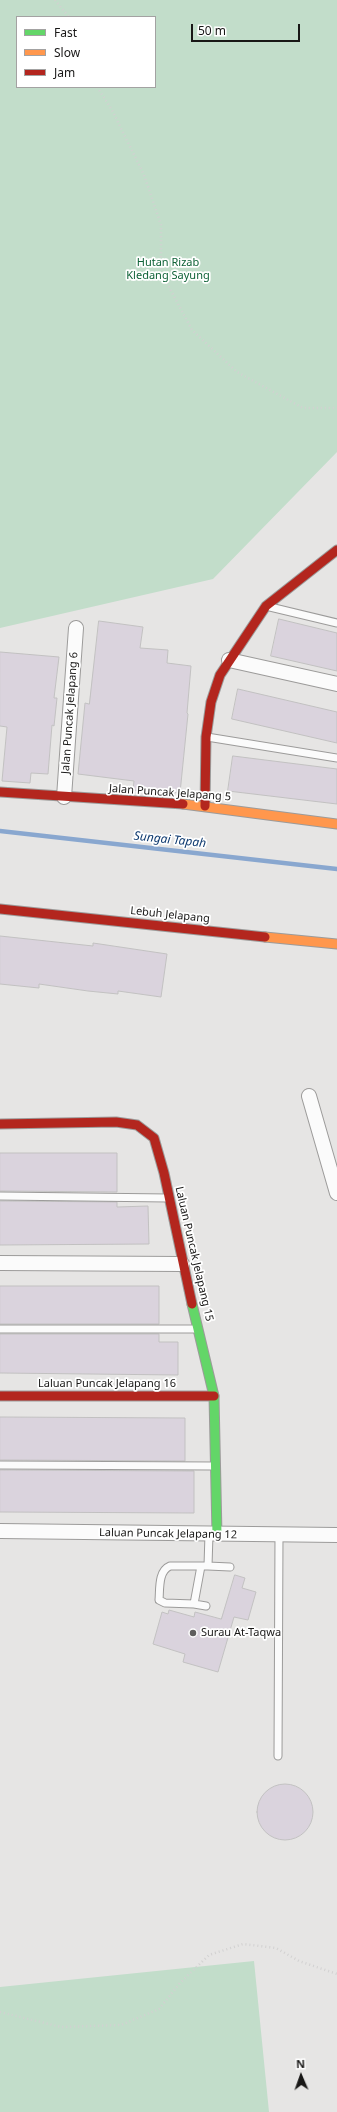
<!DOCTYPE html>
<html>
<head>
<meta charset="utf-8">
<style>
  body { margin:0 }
  #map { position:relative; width:337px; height:2112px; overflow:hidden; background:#e6e5e4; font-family:"Noto Sans",sans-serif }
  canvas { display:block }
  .legend { position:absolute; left:16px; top:16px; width:140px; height:72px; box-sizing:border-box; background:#fff; border:1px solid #a3a2a2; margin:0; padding:5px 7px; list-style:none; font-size:12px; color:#181716 }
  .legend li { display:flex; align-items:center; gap:8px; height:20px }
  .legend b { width:20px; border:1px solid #a3a2a2 }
  .north { position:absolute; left:281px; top:2056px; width:40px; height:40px; -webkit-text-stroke:3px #fff; paint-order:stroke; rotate:358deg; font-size:11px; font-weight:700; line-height:16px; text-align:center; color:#181716 }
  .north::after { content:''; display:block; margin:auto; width:14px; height:18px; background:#181716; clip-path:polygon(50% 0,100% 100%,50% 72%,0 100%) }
  .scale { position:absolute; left:191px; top:24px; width:109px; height:18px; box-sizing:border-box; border:2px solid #181716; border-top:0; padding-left:5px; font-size:12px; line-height:14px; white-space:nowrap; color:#181716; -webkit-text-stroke:3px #fff; paint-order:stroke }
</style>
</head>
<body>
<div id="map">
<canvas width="337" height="2112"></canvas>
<ul class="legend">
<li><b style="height:5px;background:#63d668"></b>Fast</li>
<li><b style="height:5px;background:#ff974d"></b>Slow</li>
<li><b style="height:5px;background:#b3261e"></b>Jam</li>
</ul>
<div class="north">N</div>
<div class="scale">50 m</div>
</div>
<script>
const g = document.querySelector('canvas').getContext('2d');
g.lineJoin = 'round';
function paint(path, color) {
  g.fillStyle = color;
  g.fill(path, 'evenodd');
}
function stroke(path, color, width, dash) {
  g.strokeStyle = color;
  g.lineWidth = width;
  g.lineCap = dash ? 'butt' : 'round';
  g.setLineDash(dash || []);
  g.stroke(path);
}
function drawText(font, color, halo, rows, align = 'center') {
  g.font = font + ' "Noto Sans",sans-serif';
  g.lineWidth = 3.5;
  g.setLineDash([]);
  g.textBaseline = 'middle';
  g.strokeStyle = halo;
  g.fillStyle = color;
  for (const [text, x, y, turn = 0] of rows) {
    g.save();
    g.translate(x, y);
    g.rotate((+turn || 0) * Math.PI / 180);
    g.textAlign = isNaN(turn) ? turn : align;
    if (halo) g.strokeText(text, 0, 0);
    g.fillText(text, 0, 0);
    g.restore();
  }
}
paint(new Path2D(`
  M0,0h337v452l-124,127 -213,49zM17,17h138v70h-138z
  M254,1961l15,151h-269v-125z`), '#c2ddca');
stroke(new Path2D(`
  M0,831l337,38`), '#89a7cf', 4.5);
const building = new Path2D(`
  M279,619l58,14v38l-66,-15z
  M99,621l44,6 -3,21 28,2 -1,13 24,3 -4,47 1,1 -8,79 -47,-3 1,-9 -56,-7 7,-71 4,1z
  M0,652l59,5 -5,41h3l-3,28 -2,-1 -4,49 -17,-1 -1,10 -28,-2 5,-54 -7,-1z
  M238,689l99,23v31l-105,-24z
  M233,756l104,13v35l-109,-13z
  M0,936l93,10v-3l74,11 -6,43 -43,-6v3l-30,-3 -49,-7v4l-39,-4z
  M0,1153h117v39l-117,-1z
  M0,1201l117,1v5l31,-1 1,38 -149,1z
  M0,1286h159v38h-159z
  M0,1334h159v8h19v33l-178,-2z
  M0,1417l185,1v43l-185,-1z
  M0,1470l194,1v42l-194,-1z
  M235,1575l10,3 -3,10 14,4 -8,28 -14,-3 -16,55 -35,-10 2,-8 -32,-10 9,-32 6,2 1,-4 25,7 1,-5 26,7z
  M257 1812a28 28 0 1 1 56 0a28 28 0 1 1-56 0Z`);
paint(building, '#dad3dd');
stroke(building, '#c2c1c1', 1);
const lane = new Path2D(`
  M270,607l67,16
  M207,737l130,21
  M0,1196l168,2
  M0,1329h196
  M0,1465l214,1
  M209,1534l-1,32 22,1
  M201,1566l-7,38 -29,-1 -6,-3c1,-11 -1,-29 11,-34h38
  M194,1604l12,2
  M278,1756l1,-220`);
const street = new Path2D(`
  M229,660l108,24
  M64,797l12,-169
  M309,1096l28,97
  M0,1263l182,1
  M0,1531l337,4`);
const fast = new Path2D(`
  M192,1304l22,92 3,139`);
const slow = new Path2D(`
  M183,804l154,20
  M265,937l72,7`);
const jam = new Path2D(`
  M0,792l183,12
  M205,806l1,-69 5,-35 9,-27 46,-69 71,-56
  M0,909l265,28
  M0,1124l116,-2 21,3 17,13 10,35 28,131
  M0,1396h214`);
stroke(lane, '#9c9b9a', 9);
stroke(street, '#9c9b9a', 16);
stroke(fast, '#9c9b9a', 11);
stroke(slow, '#9c9b9a', 11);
stroke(jam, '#9c9b9a', 11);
stroke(new Path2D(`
  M55,0l14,17
  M97,87l15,23 32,65 17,50v47l31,58 45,42 66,36h34
  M0,2012l61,15 60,-2 38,-16 21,-26 29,-28 34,-11 33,4 23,13 38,13`), '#d2d1d1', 2.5, [1, 3]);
stroke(lane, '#fbfbfb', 7);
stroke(street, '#fbfbfb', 14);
stroke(fast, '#63d668', 9);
stroke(slow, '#ff974d', 9);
stroke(jam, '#b3261e', 9);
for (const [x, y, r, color] of [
  [193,1633,4,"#605f5e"]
]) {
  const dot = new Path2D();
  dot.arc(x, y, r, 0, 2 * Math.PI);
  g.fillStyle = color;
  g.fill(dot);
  stroke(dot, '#fff', 1.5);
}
drawText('11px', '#0e6237', '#fff', [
  ["Hutan Rizab",168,263],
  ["Kledang Sayung",168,276]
]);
drawText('11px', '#181716', '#fff', [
  ["Jalan Puncak Jelapang 6",70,713,-86],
  ["Jalan Puncak Jelapang 5",170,793,4],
  ["Lebuh Jelapang",170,915,6],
  ["Laluan Puncak Jelapang 15",194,1254,77],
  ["Laluan Puncak Jelapang 16",107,1384],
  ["Laluan Puncak Jelapang 12",168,1534,1]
]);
drawText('11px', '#181716', '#fff', [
  ["Surau At-Taqwa",201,1633]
], 'left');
drawText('italic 12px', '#0d396f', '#fff', [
  ["Sungai Tapah",170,840,6]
]);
</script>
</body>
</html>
